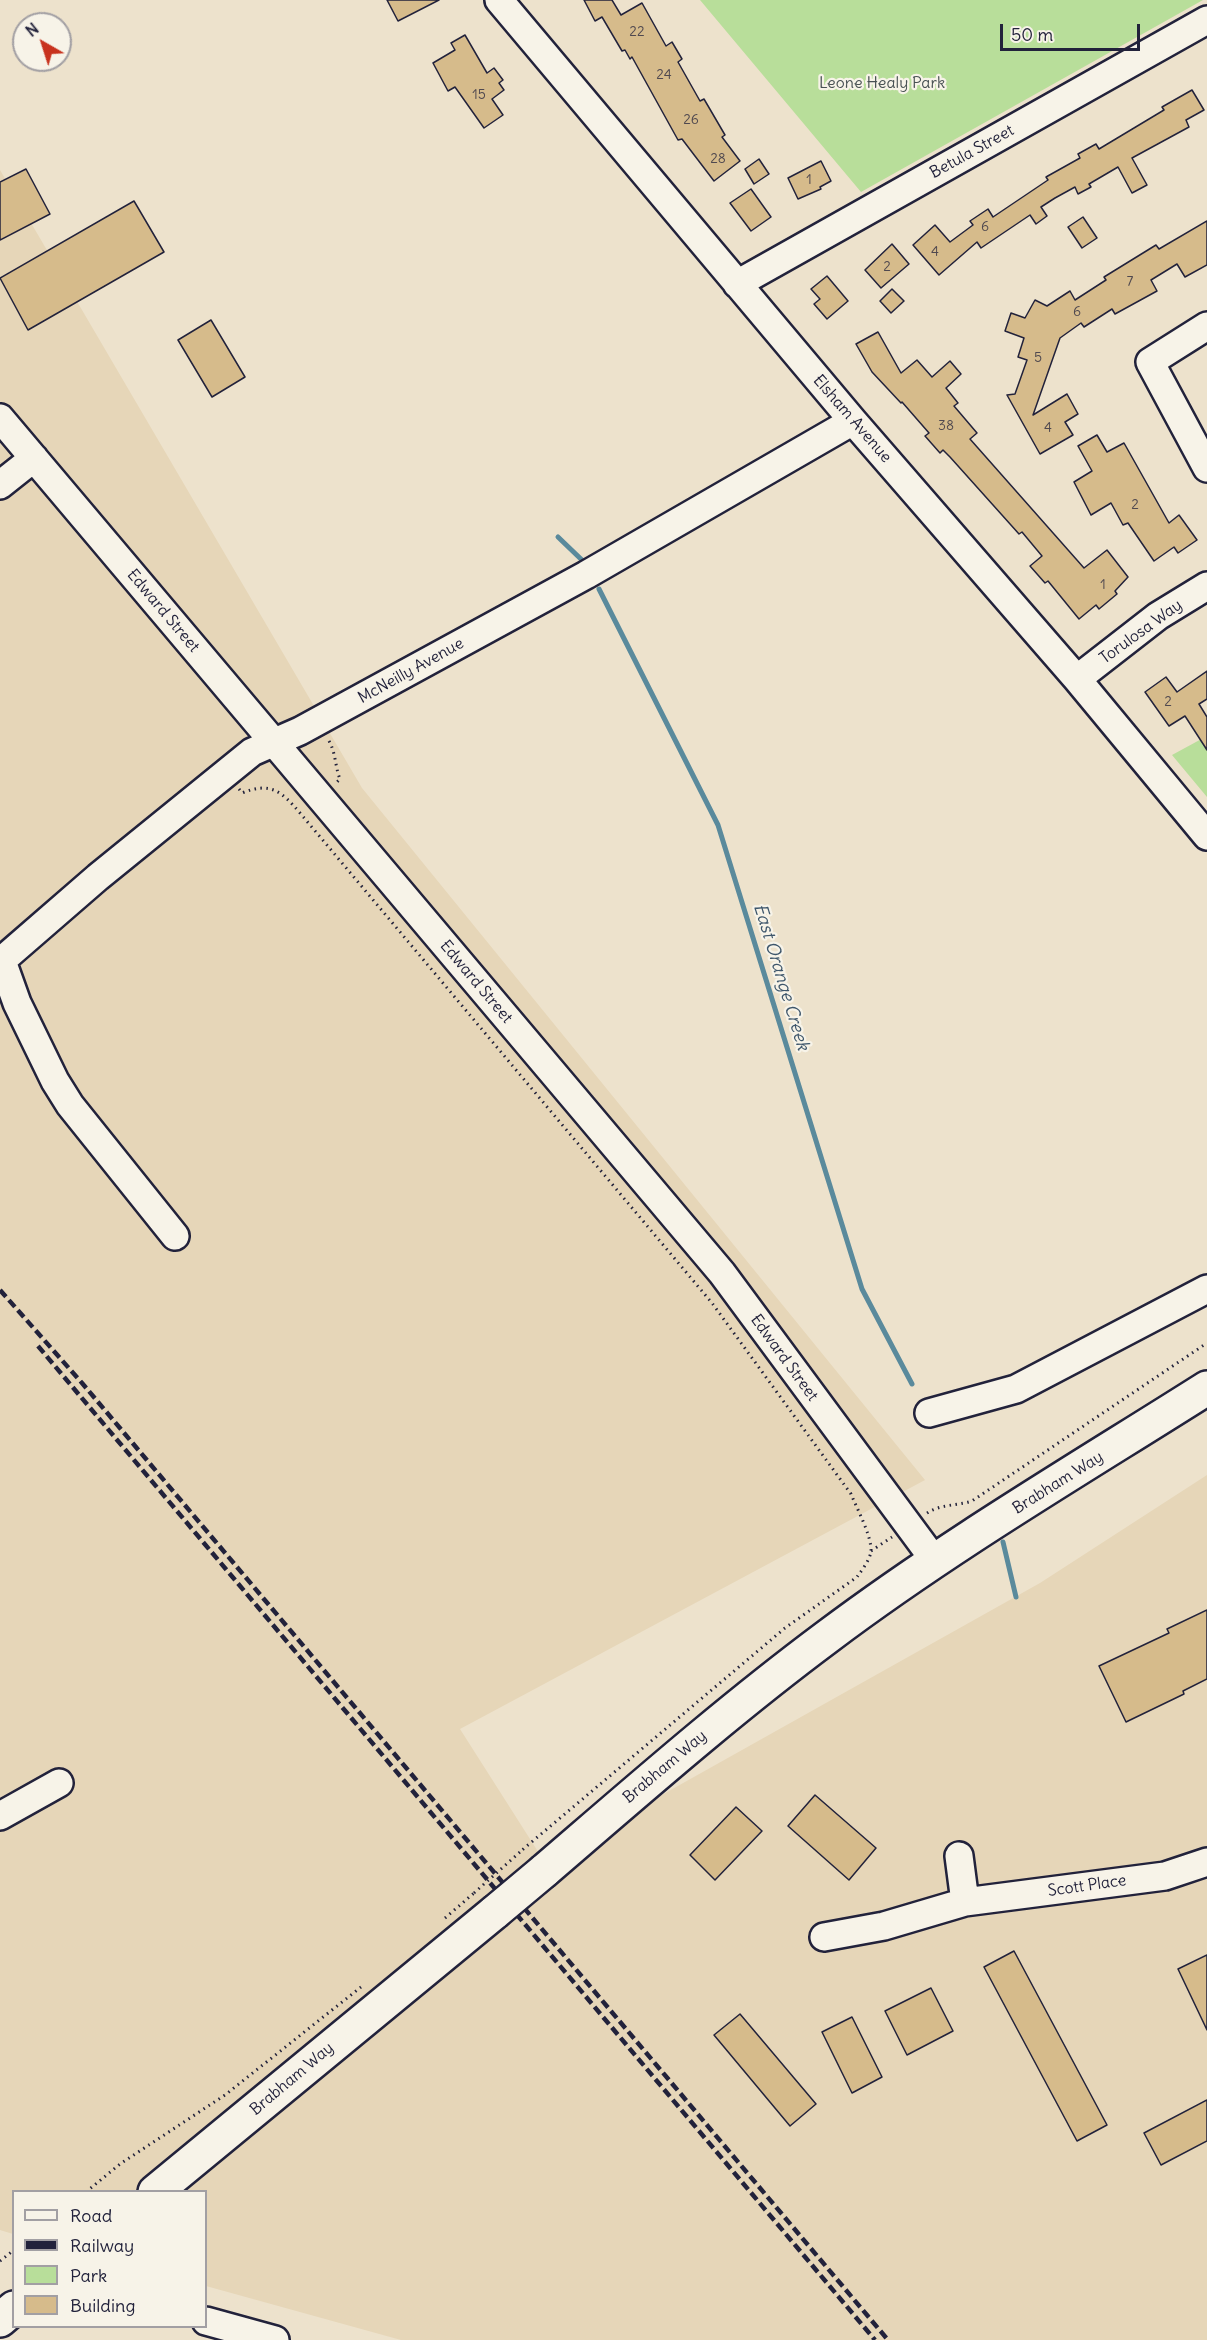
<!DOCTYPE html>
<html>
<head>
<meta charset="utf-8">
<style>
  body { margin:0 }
  #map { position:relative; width:1207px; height:2340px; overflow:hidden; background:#ede2cc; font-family:Delius,sans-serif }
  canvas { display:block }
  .legend { position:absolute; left:12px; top:2190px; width:195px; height:138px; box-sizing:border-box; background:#f7f3e8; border:2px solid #a29fa3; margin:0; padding:8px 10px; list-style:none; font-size:18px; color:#22223b }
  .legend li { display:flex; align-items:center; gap:12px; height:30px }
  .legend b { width:30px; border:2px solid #a29fa3 }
  .north { position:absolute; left:12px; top:12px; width:60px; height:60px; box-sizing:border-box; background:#f7f3e8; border:2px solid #a29fa3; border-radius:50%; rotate:321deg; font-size:16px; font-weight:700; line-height:24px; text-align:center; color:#22223b }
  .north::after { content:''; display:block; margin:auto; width:21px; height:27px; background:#c8321e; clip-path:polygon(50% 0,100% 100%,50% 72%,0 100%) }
  .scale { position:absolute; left:1000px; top:24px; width:140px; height:27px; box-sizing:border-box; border:3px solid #22223b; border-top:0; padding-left:8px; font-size:18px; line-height:21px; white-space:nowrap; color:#22223b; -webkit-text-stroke:4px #f7f3e8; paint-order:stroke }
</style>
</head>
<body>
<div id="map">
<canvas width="1207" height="2340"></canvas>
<ul class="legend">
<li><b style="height:8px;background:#f7f3e8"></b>Road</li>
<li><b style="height:8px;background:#22223b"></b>Railway</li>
<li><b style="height:16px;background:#b8de9a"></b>Park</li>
<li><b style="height:16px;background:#d6bb8b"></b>Building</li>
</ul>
<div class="north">N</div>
<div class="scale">50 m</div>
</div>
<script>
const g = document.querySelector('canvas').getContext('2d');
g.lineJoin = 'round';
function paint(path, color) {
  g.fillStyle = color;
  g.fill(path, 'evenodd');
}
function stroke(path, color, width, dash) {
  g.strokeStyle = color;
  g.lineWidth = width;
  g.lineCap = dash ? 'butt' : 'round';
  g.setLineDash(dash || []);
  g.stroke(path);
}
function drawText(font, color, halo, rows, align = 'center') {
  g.font = font + ' Delius,sans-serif';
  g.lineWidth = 4.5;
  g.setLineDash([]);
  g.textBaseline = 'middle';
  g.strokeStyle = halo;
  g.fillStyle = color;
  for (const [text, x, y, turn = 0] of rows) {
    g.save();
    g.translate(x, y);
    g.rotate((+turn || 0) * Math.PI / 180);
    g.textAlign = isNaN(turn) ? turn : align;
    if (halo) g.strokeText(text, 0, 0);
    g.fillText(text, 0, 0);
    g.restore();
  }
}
paint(new Path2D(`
  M0,170l362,618 563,692 -465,249 84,132 496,-278 167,-108v865h-806l-195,-54v-94h-192l-1,42 -13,-4z`), '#e6d6b8');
paint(new Path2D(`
  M700,0h503l-342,192z
  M1207,736v61l-35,-42z`), '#b8de9a');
stroke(new Path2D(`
  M558,537l26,25
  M599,589l119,236 144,464 50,95
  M1003,1542l13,55`), '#5a8a9c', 5);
const building = new Path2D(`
  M387,0h52l-41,21z
  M584,0h28l9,15 21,-12 24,43 6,-4 10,17 -4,3 22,39 4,-2 21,36 -3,2 18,24 -26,20 -32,-42 -4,1 -46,-83 -2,2 -5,-9 -3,1 -20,-34 -7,4z
  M465,35l22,38 7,-5 9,12 -4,3 5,7 -12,9 11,16 -19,13 -29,-41 -7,4 -15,-28 22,-13 -4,-7z
  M1192,90l12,20 -18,10 3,7 -57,31 15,27 -15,8 -14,-26 -29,17 2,3 -13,7 -3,-7 -20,11 -14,9 6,9 -11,8 -6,-9 -49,33 -4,-6 -38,33 -26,-30 22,-20 15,17 23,-17 -3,-4 18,-12 5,8 55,-37 -2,-3 34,-19 -2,-4 18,-10 3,5 65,-39 -2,-3z
  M759,159l10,15 -15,10 -9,-15z
  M821,161l10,20 -11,6 1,2 -23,10 -10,-21z
  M26,169l24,45 -50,26v-58z
  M751,189l20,28 -20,14 -21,-28z
  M134,201l30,51 -136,78 -28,-52z
  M1083,217l14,21 -15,10 -14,-21z
  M1207,221v44l-22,12 -8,-13 -26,16 6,11 -42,23 -3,-5 -28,18 -3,-4 -21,15 -27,77 34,-21 11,20 -13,8 8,13 -33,19 -33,-59 8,-1 12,-34 -9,-3 6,-19 -19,-7 6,-18 14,5 10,-18 12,6 23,-15 5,9 31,-20 -2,-3 52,-32 3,4z
  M892,244l17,20 -28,24 -16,-18z
  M827,276l21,25 -21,18 -13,-15 6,-5 -9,-10z
  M892,289l12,12 -13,12 -11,-12z
  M211,320l34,57 -33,20 -34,-57z
  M878,332l23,41 16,-13 15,17 18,-16 11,13 -15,14 12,15 -4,3 23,27 -7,6 114,129 23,-18 21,27 -13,14 2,3 -18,15 -3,-4 -17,14 -31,-38 -3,2 -15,-17 12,-10 -20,-24 -3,2 -69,-77 -7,-7 -3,3 -15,-17 4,-3 -27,-31 -1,1 -29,-31 -16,-28z
  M1097,435l10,17 17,-9 45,80 10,-8 18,25 -19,13 -4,-6 -20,14 -26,-38 -5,2 -12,-22 -20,12 -17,-33 18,-11 -14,-25z
  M1207,671v28l-8,5 8,13v33l-22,-34 -16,10 -24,-34 21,-15 11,15z
  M1207,1610v69l-24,12 1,3 -58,28 -27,-56 70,-33 -2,-4z
  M815,1795l61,53 -27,32 -61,-54z
  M736,1807l26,24 -47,49 -25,-25z
  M1014,1951l93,174 -30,16 -93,-174z
  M1207,1955v75l-29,-61z
  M931,1988l22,43 -46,24 -22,-44z
  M740,2014l76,90 -26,22 -76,-91z
  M852,2017l30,60 -30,16 -30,-61z
  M1207,2100v41l-46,24 -17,-32z`);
paint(building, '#d6bb8b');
stroke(building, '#22223b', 1.5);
const minor = new Path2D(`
  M499,0l354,421 224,258 130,157
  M737,284l470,-264
  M1207,326l-57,36 57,106
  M0,418l722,855 213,288
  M0,485l34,-27
  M1077,679l81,-63 49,-30
  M2,961l15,42 38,78 15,24 105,131
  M0,962l98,-85 154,-125 48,-21 286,-156 267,-154
  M929,1413l87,-24 191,-100
  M0,1816l59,-33
  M959,1856l6,46
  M824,1937l60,-11 81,-24 200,-26 42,-14
  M206,2321l69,19`);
const major = new Path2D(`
  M544,1871c93,-80 185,-161 283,-234 121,-91 252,-168 380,-249
  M155,2192l340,-280
  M0,2320l14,-12`);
stroke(minor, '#22223b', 32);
stroke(major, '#22223b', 38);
stroke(new Path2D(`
  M329,741c7,12 6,26 11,38l-4,4
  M239,789l3,4c29,-12 40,-1 58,20l412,490 139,191c6,15 21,42 20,58 -2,9 -9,18 -14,25l-72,51 -264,223
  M927,1513c14,-9 29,-7 45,-12l235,-158
  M871,1551l21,-14
  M445,1918l29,-25
  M86,2192l34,-28 105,-69 136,-108
  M0,2261l14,-11`), '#22223b', 3, [1.5, 4.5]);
stroke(minor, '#f7f3e8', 27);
stroke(major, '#f7f3e8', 33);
stroke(new Path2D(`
  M0,1290l82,93 806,957
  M38,1346l837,994`), '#22223b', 4.5, [9, 4.5]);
const majorBridge = new Path2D(`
  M495,1912l49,-41`);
stroke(majorBridge, '#22223b', 38, []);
stroke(new Path2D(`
  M474,1893l47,-42`), '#22223b', 3, [1.5, 4.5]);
stroke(majorBridge, '#f7f3e8', 33);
drawText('14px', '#4f484f', null, [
  ["22",637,32],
  ["24",664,75],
  ["15",479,95],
  ["26",691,120],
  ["28",718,159],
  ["1",809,180],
  ["6",985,227],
  ["4",935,252],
  ["2",887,267],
  ["7",1130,282],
  ["6",1077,312],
  ["5",1038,358],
  ["38",946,426],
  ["4",1048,428],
  ["2",1135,505],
  ["1",1103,585],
  ["2",1168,702]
]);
drawText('16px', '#485153', '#f7f3e8', [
  ["Leone Healy Park",882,83]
]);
drawText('16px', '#22223b', '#f7f3e8', [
  ["Betula Street",972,152,-29],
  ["Elsham Avenue",852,419,49],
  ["Edward Street",163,611,50],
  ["Torulosa Way",1141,632,-36],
  ["McNeilly Avenue",411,671,-29],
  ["Edward Street",476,982,50],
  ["Edward Street",784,1358,54],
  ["Brabham Way",1058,1483,-32],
  ["Brabham Way",665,1767,-40],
  ["Scott Place",1087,1886,-8],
  ["Brabham Way",292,2079,-40]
]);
drawText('italic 18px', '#3e566b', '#f7f3e8', [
  ["East Orange Creek",781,977,73]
]);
</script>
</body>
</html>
